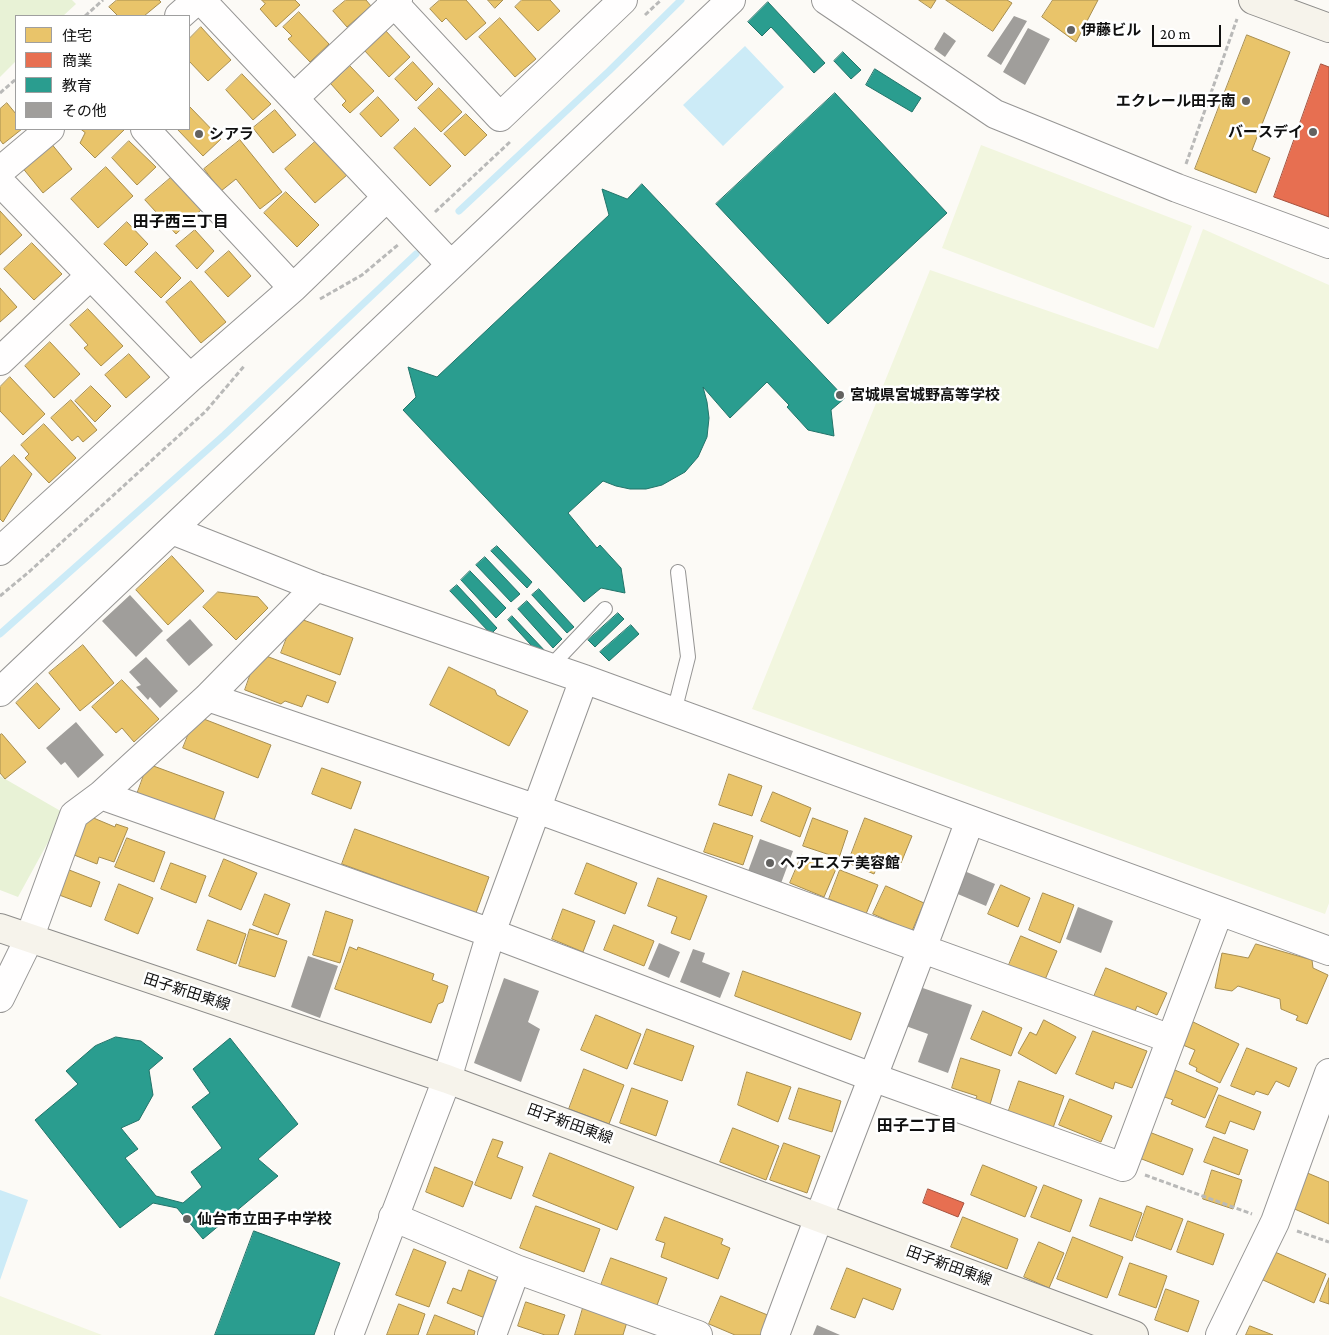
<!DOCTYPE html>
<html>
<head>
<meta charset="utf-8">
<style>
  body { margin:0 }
  #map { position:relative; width:1329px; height:1335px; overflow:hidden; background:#fcfaf6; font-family:"Crimson Pro","Noto Sans JP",serif }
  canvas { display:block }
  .legend { position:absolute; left:15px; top:15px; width:175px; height:115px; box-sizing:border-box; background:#fff; border:1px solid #9f9f9f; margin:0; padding:6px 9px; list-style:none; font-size:15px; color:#101010 }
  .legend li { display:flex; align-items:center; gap:10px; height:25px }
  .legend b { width:25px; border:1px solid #9f9f9f }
  .scale { position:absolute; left:1152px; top:25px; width:69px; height:22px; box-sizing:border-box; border:2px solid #101010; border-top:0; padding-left:6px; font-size:15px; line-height:18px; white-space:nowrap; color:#101010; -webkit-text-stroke:4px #fff; paint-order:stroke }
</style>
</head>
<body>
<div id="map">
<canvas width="1329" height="1335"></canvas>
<ul class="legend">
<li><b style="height:14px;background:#e9c46a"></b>住宅</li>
<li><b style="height:14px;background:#e76f51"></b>商業</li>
<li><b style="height:14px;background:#2a9d8f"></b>教育</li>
<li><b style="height:14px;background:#a09e9b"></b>その他</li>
</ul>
<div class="scale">20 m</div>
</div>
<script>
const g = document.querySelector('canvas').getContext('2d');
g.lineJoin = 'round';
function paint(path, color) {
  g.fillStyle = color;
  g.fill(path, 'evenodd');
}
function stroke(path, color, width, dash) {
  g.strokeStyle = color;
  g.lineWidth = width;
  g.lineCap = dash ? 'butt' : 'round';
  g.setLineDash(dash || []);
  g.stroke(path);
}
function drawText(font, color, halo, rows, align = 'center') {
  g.font = font + ' "Crimson Pro","Noto Sans JP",serif';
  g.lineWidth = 5;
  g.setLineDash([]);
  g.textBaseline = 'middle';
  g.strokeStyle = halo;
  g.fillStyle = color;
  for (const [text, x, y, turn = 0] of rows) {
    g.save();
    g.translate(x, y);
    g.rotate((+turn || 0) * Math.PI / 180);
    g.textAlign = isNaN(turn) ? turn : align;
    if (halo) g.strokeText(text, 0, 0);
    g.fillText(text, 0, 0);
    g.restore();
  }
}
paint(new Path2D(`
  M0,0h72l4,4 -13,12h-47v45l-16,16z
  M0,776l64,37 -46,84 -18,-7z`), '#e8f2d6');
paint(new Path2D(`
  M981,145l211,81 -38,102 -212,-80z
  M1203,229l126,56v618l-4,11 -573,-205 178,-439 228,79z
  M0,1296l102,39h-102z`), '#f2f6df');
paint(new Path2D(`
  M745,46l39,41 -61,59 -40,-41z
  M0,1190l28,10 -28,80z`), '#ccebf7');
const homes = new Path2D(`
  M117,0h42l2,2 -17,14h-26l-9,-9z
  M262,0h33l5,5 -24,22 -16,-18 5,-5z
  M346,0h20l5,6 -24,21 -14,-16z
  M440,0h26l20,23 -20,17 -20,-22 -4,4 -12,-13z
  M488,0h15l-8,8z
  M522,0h28l10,11 -22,20 -23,-24z
  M919,0h17l-5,8z
  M946,0h61l5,3 -19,28z
  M1053,0h45l-22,42 -34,-25z
  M299,12l30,32 -19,18 -22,-23 4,-3 -9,-9z
  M500,18l36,41 -21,18 -36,-40z
  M201,27l30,33 -23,21 -19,-20v-22z
  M385,30l25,27 -21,20 -25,-27z
  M1247,35l43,17 -38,98 18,8 -14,35 -61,-24z
  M413,62l20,22 -17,17 -21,-22z
  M350,66l24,25 -24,22 -8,-8 4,-4 -15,-17z
  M242,74l29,30 -18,16 -27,-30z
  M439,88l23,24 -21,20 -23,-24z
  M378,97l21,23 -18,17 -21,-23z
  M7,103l9,11v15h6l-19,15 -3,-4v-31z
  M189,106l32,33 -18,17 -26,-27h12z
  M275,110l21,25 -23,18 -20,-25z
  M466,114l21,21 -22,21 -21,-22z
  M415,128l36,38 -21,20 -36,-38z
  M81,129h41l2,1 -29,28 -15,-15 5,-10z
  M240,140l42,52 -22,17 -24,-30 -15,12 -17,-22z
  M129,141l27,26 -19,18 -25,-27z
  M316,141l31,34 -32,28 -30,-34z
  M50,142l22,27 -29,24 -22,-27z
  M106,167l27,29 -35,32 -27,-29z
  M174,175l30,32 -28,27 -31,-34z
  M286,192l33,33 -22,22 -33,-34z
  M0,211l22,24 -22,20z
  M127,222l21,22 -22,22 -22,-22z
  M195,230l19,21 -17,18 -21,-23z
  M32,243l30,31 -28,26 -30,-31z
  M229,251l22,25 -23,21 -23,-25z
  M156,252l25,26 -20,20 -26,-26z
  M191,281l35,41 -25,21 -35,-41z
  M0,288l17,19 -17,15z
  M88,309l35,37 -22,20 -17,-18 4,-3 -18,-20z
  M50,342l30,32 -26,24 -29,-32z
  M129,354l21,23 -24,21 -21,-23z
  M10,377l35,37 -22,21 -23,-24v-24z
  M91,386l20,20 -16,16 -20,-21z
  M71,400l26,30 -14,12 -5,-6 -6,5 -21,-23z
  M44,424l32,34 -27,25 -24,-25 4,-4 -8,-9z
  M14,455l18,19 -29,48 -3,-3v-51z
  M172,556l32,35 -36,34 -32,-35z
  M218,592l40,5 10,11 -32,32 -33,-33z
  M295,617l58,21 -13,37 -59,-22z
  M83,645l31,38 -34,28 -31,-38z
  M258,653l78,29 -8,21 -21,-8 -5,12 -17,-6 -4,3 -36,-14z
  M449,667l46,23 2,5 31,16 -19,35 -79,-41z
  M122,680l37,39 -25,23 -12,-14 -6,5 -24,-26z
  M37,683l23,26 -21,20 -23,-26z
  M196,716l75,29 -13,33 -75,-30z
  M2,734l24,28 -21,17 -5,-6v-38z
  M148,764l76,28 -12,34 -76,-29z
  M322,768l39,14 -10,27 -39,-15z
  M729,774l33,12 -10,30 -33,-11z
  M773,792l38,16 -11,29 -39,-16z
  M84,814l31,13 1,-3 12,4 -14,34 -15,-5 -2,7 -28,-11z
  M813,818l35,13 -9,27 -36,-12z
  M865,818l47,18 -11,27 -19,-8 -8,19 -26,-11z
  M714,823l39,13 -10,29 -39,-13z
  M355,829l134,48 -13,36 -134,-49z
  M127,838l38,14 -11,30 -39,-15z
  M802,855l34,14 -12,28 -34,-14z
  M224,859l33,14 -16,37 -32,-14z
  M171,863l35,13 -10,27 -35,-14z
  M587,863l50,20 -12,31 -50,-20z
  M64,868l36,14 -9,25 -37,-14z
  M840,870l38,15 -12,29 -37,-15z
  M658,878l49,18 -17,44 -19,-7 6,-16 -29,-11z
  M119,884l34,14 -15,36 -33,-14z
  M1001,885l29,13 -12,29 -30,-13z
  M886,886l38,17 -12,28 -39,-17z
  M1043,893l31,12 -14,38 -31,-13z
  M265,894l25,10 -12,31 -25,-10z
  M563,909l32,12 -12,31 -31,-13z
  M326,911l27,9 -13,43 -27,-8z
  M208,920l38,14 -10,30 -39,-14z
  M614,925l40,16 -10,25 -40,-16z
  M250,929l37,12 -12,36 -36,-11z
  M1021,936l36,15 -15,36 -36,-15z
  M1256,944l56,16 1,8 15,7 -21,49 -11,-4 2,-4 -17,-7 -1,-10 -42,-13 -6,5 -17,-3 7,-35 26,5z
  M350,947l7,3 1,-3 76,27 -2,6 16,6 -5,16 -5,2 -7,19 -96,-34z
  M1106,968l61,25 -10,22 -20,-9 -4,10 -40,-17z
  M743,971l118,42 -10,27 -116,-44z
  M983,1011l39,17 -11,28 -40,-17z
  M596,1015l45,19 -14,35 -46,-19z
  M1044,1020l32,17 -20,37 -38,-21 12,-21 6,3z
  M1189,1020l50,24 -19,39 -24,-12 1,-3 -8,-4 6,-14 -17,-7z
  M647,1029l47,17 -12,35 -48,-17z
  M1093,1031l54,20 -15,37 -17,-6 -2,7 -37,-15z
  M1247,1048l50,20 -8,19 -13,-6 -8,14 -12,-4 -2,4 -23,-9z
  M961,1058l39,12 -11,38 -15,-5 3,-7 -25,-8z
  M1170,1068l48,20 -13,30 -34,-14 2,-4 -14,-5z
  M584,1069l40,16 -15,39 -40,-15z
  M747,1072l44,15 -13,35 -40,-17z
  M1019,1081l45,15 -11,32 -45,-15z
  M632,1088l36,13 -12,35 -36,-13z
  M799,1088l42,13 -9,31 -43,-13z
  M1219,1095l42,17 -7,18 -24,-9 -5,13 -19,-7z
  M1070,1099l42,17 -11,26 -42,-17z
  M733,1128l46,18 -13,34 -46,-18z
  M1144,1130l49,19 -10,26 -49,-19z
  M1214,1137l34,13 -9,25 -35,-13z
  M493,1139l10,3 -6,15 26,10 -12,32 -36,-14z
  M784,1143l36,13 -13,37 -37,-13z
  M550,1153l84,34 -17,43 -84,-34z
  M983,1165l54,22 -12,30 -54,-22z
  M435,1167l38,15 -10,25 -37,-15z
  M1212,1170l30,10 -9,29 -30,-10z
  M1305,1172l24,10v42l-39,-17z
  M1044,1185l38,15 -12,32 -39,-15z
  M1100,1198l42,15 -10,28 -42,-15z
  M536,1206l64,23 -16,43 -64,-24z
  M1147,1206l36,13 -12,31 -35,-13z
  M665,1217l58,22 -2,5 9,4 -12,31 -57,-22 4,-14 -9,-3z
  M963,1217l55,22 -11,30 -56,-22z
  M1188,1221l36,13 -11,31 -36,-13z
  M1073,1237l50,20 -16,41 -50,-19z
  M1039,1242l25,11 -15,35 -25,-11z
  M414,1249l32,13 -17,45 -33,-12z
  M1275,1252l51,22 -12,29 -51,-23z
  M611,1258l56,20 -11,30 -56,-20z
  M1130,1263l37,13 -11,32 -37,-13z
  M847,1268l54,21 -8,21 -30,-12 -8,20 -24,-9z
  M469,1270l35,14 -14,36 -43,-17 6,-15 8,3z
  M1329,1278v26l-9,-3z
  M1166,1289l33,12 -11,31 -33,-12z
  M721,1296l49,20 -8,19h-27l-26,-11z
  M526,1302l39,13 -7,20h-13l-27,-9z
  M399,1304l26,10 -7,21h-31z
  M583,1308l44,14 -4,13h-48z
  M435,1315l40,16 -1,4h-47z
  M1250,1326l23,9h-27z`);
paint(homes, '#e9c46a');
stroke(homes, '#a88e4f', 1);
const shops = new Path2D(`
  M1321,64l8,3v150l-55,-20z
  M928,1189l36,14 -6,14 -35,-14z`);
paint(shops, '#e76f51');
stroke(shops, '#a6523e', 1);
const schools = new Path2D(`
  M768,2l57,61 -11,10 -43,-46 -9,9 -14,-14z
  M843,52l18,18 -10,9 -17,-18z
  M875,69l46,29 -9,14 -46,-27z
  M835,93l112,120 -119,111 -112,-120z
  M642,184l203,214 -14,12 3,26 -26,-6 -21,-23 2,-2 -22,-23 -37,36 -27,-31 4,15 2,16 -2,19 -9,20 -13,15 -23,13 -16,4h-16l-14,-3 -13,-5 -35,32 29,35 3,-3 21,23 4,25 -24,-5 -17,14 -181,-192 13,-13 -8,-30 29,10 172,-162 -7,-26 25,10z
  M497,546l35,36 -5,6 -36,-37z
  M485,557l35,37 -9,8 -35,-37z
  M470,571l36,37 -10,10 -35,-38z
  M457,585l40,43 -6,6 -41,-43z
  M539,589l35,38 -7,6 -35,-38z
  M527,601l35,38 -9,9 -35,-39z
  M618,613l6,6 -29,28 -7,-7z
  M512,616l35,37 -5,4 -34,-37z
  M631,625l8,9 -30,27 -9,-9z
  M116,1037l25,4 22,17 -14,12 4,25 -14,25 -18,8 17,21 -13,9 31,38 27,7 19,-16 -11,-15 31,-24 -30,-41 18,-14 -17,-24 37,-31 68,86 -40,35 20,17 -75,63 -26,-31 -24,-5 -33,25 -85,-108 43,-36 -12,-13 29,-25z
  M254,1231l86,32 -26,72h-99z`);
paint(schools, '#2a9d8f');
stroke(schools, '#227369', 1);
stroke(new Path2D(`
  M459,211l150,-140 72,-71
  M0,634l224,-199 192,-181`), '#ccebf7', 7);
paint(new Path2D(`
  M1014,16l13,5 -26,44 -14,-9z
  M1028,28l22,11 -25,46 -22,-13z
  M944,32l12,9 -11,16 -11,-8z
  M130,595l33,36 -27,26 -34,-36z
  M190,619l23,26 -24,21 -23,-26z
  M146,657l32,34 -18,17 -10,-11 -2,3 -12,-13 5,-2 -12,-13z
  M76,722l28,33 -26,23 -13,-16 -4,3 -15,-17z
  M760,839l33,12 -13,35 -33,-12z
  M962,870l33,14 -9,22 -33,-14z
  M1078,907l35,14 -12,32 -35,-14z
  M659,943l21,9 -11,26 -21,-9z
  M693,949l12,4 -3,9 28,11 -10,25 -40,-16z
  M308,956l30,10 -18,52 -29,-11z
  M504,978l35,13 -11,31 12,7 -19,53 -47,-19z
  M917,986l55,19 -24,68 -30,-11 10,-28 -25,-9z
  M817,1325l23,10h-27z`), '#a09e9b');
const lane = new Path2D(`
  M550,667l55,-58
  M674,712l14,-55 -10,-85`);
const street = new Path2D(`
  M201,0l250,265
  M391,0l109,117 123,-117
  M826,0l169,114 182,74 152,56
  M179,16l18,-16
  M294,98l104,-98
  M145,129l148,159
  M0,171l50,-42
  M0,182l190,196
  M0,361l90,-85
  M172,530l144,57 268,92 745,272
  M0,551l190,-173 103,-90 93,-90
  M0,692l731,-692
  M208,697l329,112 634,230
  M101,795l390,138 381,144 251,90 96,-256
  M0,998l29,-59 45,-124 27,-20 107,-98 108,-110
  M393,1217l123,52 182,66
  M349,1335l98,-256 44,-146 93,-254
  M492,1335l24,-66
  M775,1335c63,-172 132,-342 195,-515
  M1220,1335l55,-113 54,-149`);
const secondary = new Path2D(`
  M1253,0l76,28
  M0,928l447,151 687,256`);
stroke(lane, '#969594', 16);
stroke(street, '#969594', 30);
stroke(secondary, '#8d8c8a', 30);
stroke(new Path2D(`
  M645,15l16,-15
  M85,16l18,-16
  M0,93l16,-14
  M1186,164l51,-145
  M435,212l76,-71
  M320,299l42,-24 37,-31
  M0,596l30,-25 176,-160 39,-46
  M1145,1175l107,39
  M1297,1231l32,11`), '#b9b9b8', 3, [5, 2.5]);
stroke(lane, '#fffefe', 14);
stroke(street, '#fffefe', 28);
stroke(secondary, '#f6f3eb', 28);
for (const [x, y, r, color] of [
  [1071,30,5,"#636260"],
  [1246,101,5,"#636260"],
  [1313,132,5,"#636260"],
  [199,134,5,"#636260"],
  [840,395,5,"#636260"],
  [770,863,5,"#636260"],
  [187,1219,5,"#636260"]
]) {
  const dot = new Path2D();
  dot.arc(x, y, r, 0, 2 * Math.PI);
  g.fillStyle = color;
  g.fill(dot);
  stroke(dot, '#fff', 2);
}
drawText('bold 15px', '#101010', '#fff', [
  ["伊藤ビル",1081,30],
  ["エクレール田子南",1236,101,"right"],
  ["バースデイ",1303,132,"right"],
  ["シアラ",209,134],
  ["宮城県宮城野高等学校",850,395],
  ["ヘアエステ美容館",780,863],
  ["仙台市立田子中学校",197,1219]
], 'left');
drawText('15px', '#101010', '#fff', [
  ["田子新田東線",187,992,18],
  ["田子新田東線",570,1124,20],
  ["田子新田東線",949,1266,20]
]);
drawText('bold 16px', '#101010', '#fff', [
  ["田子西三丁目",181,222],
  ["田子二丁目",917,1126]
]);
</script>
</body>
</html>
